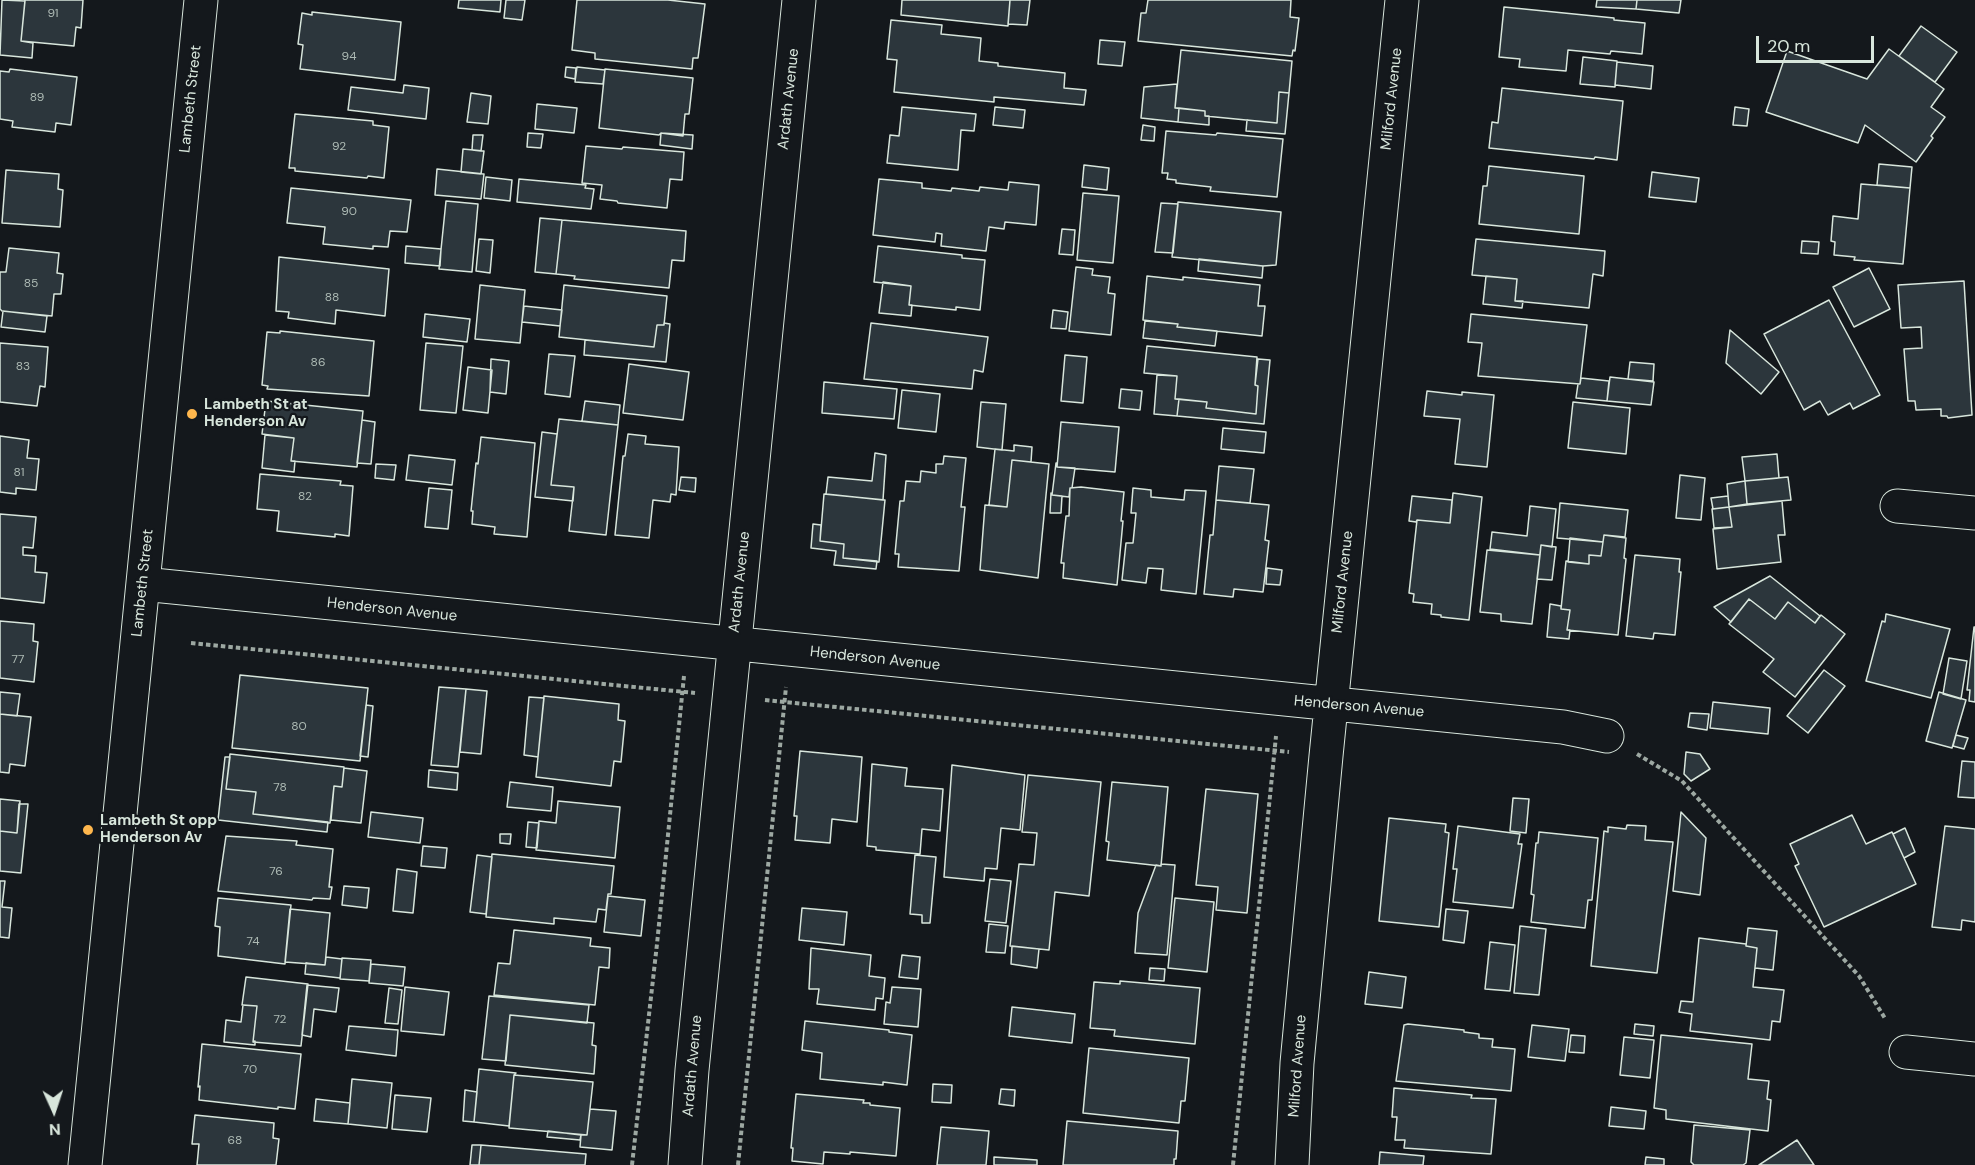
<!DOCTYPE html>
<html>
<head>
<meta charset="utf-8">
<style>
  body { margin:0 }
  #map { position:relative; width:1975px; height:1165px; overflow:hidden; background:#14181c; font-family:"DM Sans",sans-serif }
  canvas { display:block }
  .north { position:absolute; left:24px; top:1081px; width:60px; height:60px; -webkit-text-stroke:4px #14181c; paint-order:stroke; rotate:177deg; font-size:16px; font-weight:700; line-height:24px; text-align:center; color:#d8e6dc }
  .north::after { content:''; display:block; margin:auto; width:21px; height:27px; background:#d8e6dc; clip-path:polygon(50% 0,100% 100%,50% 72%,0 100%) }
  .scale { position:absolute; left:1756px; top:36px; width:118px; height:27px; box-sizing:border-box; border:3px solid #d8e6dc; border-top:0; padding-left:8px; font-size:18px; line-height:21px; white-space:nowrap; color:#d8e6dc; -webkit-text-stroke:4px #14181c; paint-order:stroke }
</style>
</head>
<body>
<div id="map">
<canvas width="1975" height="1165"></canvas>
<div class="north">N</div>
<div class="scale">20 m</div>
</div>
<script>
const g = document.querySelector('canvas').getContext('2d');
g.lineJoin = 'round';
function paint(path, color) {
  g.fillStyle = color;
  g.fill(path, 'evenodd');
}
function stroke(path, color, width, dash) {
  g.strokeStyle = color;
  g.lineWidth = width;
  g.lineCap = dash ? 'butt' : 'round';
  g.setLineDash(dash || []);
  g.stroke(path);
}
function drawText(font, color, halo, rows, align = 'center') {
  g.font = font + ' "DM Sans",sans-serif';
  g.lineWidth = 4.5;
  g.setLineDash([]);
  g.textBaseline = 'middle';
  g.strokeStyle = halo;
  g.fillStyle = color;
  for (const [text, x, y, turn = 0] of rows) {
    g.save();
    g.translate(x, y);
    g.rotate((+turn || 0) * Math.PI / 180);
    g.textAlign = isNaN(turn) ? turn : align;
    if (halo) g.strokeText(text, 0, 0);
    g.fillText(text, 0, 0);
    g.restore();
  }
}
const building = new Path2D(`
  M2,0l23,1 -4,40 12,2 -1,15 -32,-3z
  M25,0h58l-2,28 -5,-1 -2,19 -53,-5z
  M459,0h42l-1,12 -42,-4z
  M506,0h19l-3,20 -18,-2z
  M577,0h91l37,4 -7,54h-5l-1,11 -97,-10v-6l-23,-3z
  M902,0h108l-2,26 -107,-11z
  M1010,0h20l-3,25 -19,-1z
  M1148,0h143l-1,17 9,1 -4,33 -2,-1 -1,6 -154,-15 3,-28h5z
  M1597,0h40l-1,9 -40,-2z
  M1637,0h44l-2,13 -43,-4z
  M1504,7l110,11v2l31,3 -3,31 -31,-3 -1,3 -42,-4 -2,21 -47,-4 1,-8 -21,-2z
  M312,12l89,10 -6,58 -95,-11 3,-24 -5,-1 4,-31 10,2z
  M891,20l51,5 -1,9 40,4 -2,23 19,2v3l67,7 -1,15 22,2 -2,15 -90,-8v5l-100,-10 3,-32 -10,-1z
  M1921,26l36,26 -22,30 -36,-26z
  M1100,40l25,2 -3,24 -24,-2z
  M1889,49l55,40 -13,18 14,10 -14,19 2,2 -17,24 -51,-37 -7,18 -92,-31 21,-61 80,28z
  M1181,50l111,11 -3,32 -10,-1 -2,31 -72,-7v-5l-30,-3z
  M1583,57l34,4 -2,26 -35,-3z
  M1617,62l36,4 -2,23 -36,-4z
  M566,67l10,1 -1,11 -10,-2z
  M577,67l28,3 -2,14 -28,-2z
  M10,69l67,8 -6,48 -15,-2 -1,9 -43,-5 1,-6 -13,-2v-48l9,1z
  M605,69l88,9 -4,36h-4l-2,22 -22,-3 -2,2 -60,-7z
  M1177,84l-2,24h4l-1,14 -37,-4 3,-31z
  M404,85l25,3 -3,31 -78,-9 3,-23 52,6z
  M1502,88l121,13 -6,59 -22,-3 -1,2 -105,-11 3,-26 6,1z
  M1279,92l10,1 -4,41 -39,-3 1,-11 30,3z
  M471,93l20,3 -3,28 -21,-2z
  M537,104l40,4 -3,25 -39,-4z
  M902,107l74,7 -2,17 -13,-1 -3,40 -71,-7 3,-28 9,1z
  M995,107l30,3 -2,18 -30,-3z
  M1735,107l14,2 -2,17 -14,-1z
  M1179,108l26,3v5h4v9l-31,-3z
  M295,114l78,7v4l16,2 -5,51 -16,-2 -1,2 -72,-7v-3h-6z
  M1143,125l12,2 -1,14 -13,-1z
  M1166,131l50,4 1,-2 66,6 -6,58 -67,-6 1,-4 -35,-4v-3l-9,-1 1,-6h-6z
  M528,133l15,1 -2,14 -14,-1z
  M661,133l32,2 -1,14 -32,-4z
  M473,135h10l-2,16 -9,-1z
  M586,146l36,3 1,-2 61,5 -2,28 -12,-1 -3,29 -49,-5 -1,-2 -17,-2 2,-14 -20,-2z
  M463,149l21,2 -3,23 -20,-2z
  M1879,164l33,3 -2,21 -33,-3z
  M1084,165l25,3 -2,22 -25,-3z
  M1489,166l95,10 -5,58 -100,-10 4,-38h4z
  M437,169l47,5 -3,25 -46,-4z
  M6,170l53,4 -1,15 5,1 -3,37 -58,-4z
  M1652,172l47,6 -3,24 -47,-5z
  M486,177l26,3 -2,21 -26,-3z
  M519,179l67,6 -1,3 9,1 -3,20 -74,-7z
  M879,179l43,4v5l29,3 1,-3 27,3 1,-4 28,3 1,-8 30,3 -3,40 -31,-3 -1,7 -15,-2 -3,24 -45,-5 1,-12 -6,-1 -1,9 -62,-7z
  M1861,184l49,4 -7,76 -49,-4 1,-3 -21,-2 1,-13 -4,-1 2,-25 25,3z
  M291,188l120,12 -4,32 -17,-1 -2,16 -15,-1v3l-50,-5 2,-17 -38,-4z
  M1083,193l36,3 -6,67 -36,-3z
  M446,201l32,3 -6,68 -33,-3z
  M1178,202l103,10 -5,53 -13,1 -91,-9z
  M1161,203l17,1 -5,49 -18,-1z
  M540,218l22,2 -6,54 -21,-2z
  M562,220l124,11 -2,30 -12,-1 -3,28 -95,-9 1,-3 -19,-2z
  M1062,229l13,1 -2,25 -14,-1z
  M479,239l14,1 -3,33 -14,-2z
  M1476,239l129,12 -2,25 -10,-2 -4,34 -74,-7 2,-22 -45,-4z
  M1802,241l17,1 -1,12 -17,-1z
  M406,246l35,3 -1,17 -35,-3z
  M878,246l84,9v3l23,2 -5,50 -24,-3v3l-47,-5 2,-19 -37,-4z
  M9,248l50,5 -2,20 6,1 -2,20h-7l-2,22 -50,-5 -2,-2v-37h6z
  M279,257l110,12 -4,47 -49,-6 -1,14 -47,-6 1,-6 -13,-1z
  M1199,259l64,7 -1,12 -64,-7z
  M1076,267l17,2 -1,6 18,2 -2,16 7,1 -4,41 -42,-4z
  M1869,268l21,41 -36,18 -21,-40z
  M1147,276l36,4v-3l77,8 -2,21h7l-3,30 -85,-9 1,-3 -35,-4z
  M1486,276l31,3 -2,22h8l-1,7 -39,-4z
  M1964,281l8,134 -24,3 -1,-2h-6v-7l-25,1 -1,-9h-7l-4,-52 18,-1 -1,-21 -20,1 -3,-43z
  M883,282l28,4 -2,19h3l-1,11 -32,-3z
  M480,285l45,5 -5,53 -45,-4z
  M564,285l103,11 -3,29h-7l-3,22 -95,-10z
  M1829,300l51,95 -27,14 -3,-6 -22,12 -8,-14 -16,9 -40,-76z
  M524,306l38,4 -2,16 -38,-4z
  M1053,310l15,2 -2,17 -15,-1z
  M3,311l44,5 -2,16 -44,-5z
  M425,314l45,5 -3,23 -44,-5z
  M1471,314l116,11 -7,59 -102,-8 4,-33 -14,-1z
  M1145,321l33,3 -1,3 40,4 -2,15 -72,-8z
  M664,323l6,1 -4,38 -82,-7 1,-15 69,7 3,-22h7z
  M871,323l117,14 -5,35 -9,-2 -2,19 -108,-10z
  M1730,330l49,42 -18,22 -35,-31z
  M280,331l94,10 -5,55 -102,-7 1,-3 -6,-1 5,-53 13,1z
  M0,343l48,4 -3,40 -5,-1 -3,20 -37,-4z
  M426,343l37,3 -7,67 -36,-3z
  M1147,346l110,11 -2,28 3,1 -2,28 -50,-6 1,-6 -32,-3 2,-23 -33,-3z
  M549,354l26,2 -5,41 -25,-3z
  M1065,355l22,2 -4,46 -22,-2z
  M491,359l18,2 -3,33 -16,-2z
  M1258,359l12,1 -6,64 -87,-8 2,-17 28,3 -1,6 50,6 2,-28 -3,-1z
  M1630,362l24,2 -1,17 -25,-2z
  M629,364l60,8 -6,48 -60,-7z
  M468,367l24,3 -4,43 -25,-3z
  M1157,375l20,1 -2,23h4l-2,17 -23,-2z
  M1610,377l44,5 -3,23 -44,-4z
  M1581,378l28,3 -2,20 -31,-3 2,-14h2z
  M824,382l73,7 -3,30 -72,-6z
  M1121,389l21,2 -2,19 -21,-2z
  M902,390l38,4 -4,38 -38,-4z
  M1427,391l35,4v-3l32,3 -7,72 -32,-3 5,-45 -36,-3z
  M266,401l97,10 -6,56 -66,-6 3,-23 -32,-4z
  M585,401l35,4 -2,20 -36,-4z
  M981,402l25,2 -4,46 -25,-3z
  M1573,402l57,6 -4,46 -58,-6z
  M559,419l59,6 -12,110 -37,-4 5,-44 -23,-2z
  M362,420l13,2 -4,42 -14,-1z
  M1061,422l58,5 -4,45 -58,-5z
  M1223,428l43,4 -2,21 -43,-4z
  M542,432l15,2 -6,51 23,2 -1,14 -38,-4z
  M628,434l18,2 -1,8 34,3 -3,48 -5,-1 -1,8 -17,-2 -4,38 -34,-3 8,-79h2z
  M265,435l29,3 -3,23h4l-1,11 -32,-4z
  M0,436l29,4 -2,18 12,1 -3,31 -20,-2v6l-16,-2z
  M481,437l54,6 -8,94 -33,-3 1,-7 -23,-3 1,-13h-2l5,-48 2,1z
  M1014,445l18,2 -1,15 -19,-2 -5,47 -18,-2 6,-56 19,2z
  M875,453l11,2 -3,45 -57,-6 2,-17 44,4z
  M1777,454l2,24 -34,3 -3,-24z
  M409,455l46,5 -3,25 -46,-5z
  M944,456l22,2 -5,49h4l-6,64 -61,-4 1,-13h-4l5,-53h4l2,-20 14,1 1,-11 15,2v-9h7z
  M1012,460l37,4 -11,114 -58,-8 5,-65 22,2z
  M1056,463h1v4l18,1 -3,20h-2l-1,9 -17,-2z
  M376,464l20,1 -2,15 -19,-2z
  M1219,466l35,3 -4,34 -34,-3z
  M260,474l81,7 -1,4 13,1 -4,50 -14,-2v3l-58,-6 2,-20 -22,-2z
  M1680,475l25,3 -4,42 -25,-2z
  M681,477l15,1 -1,14 -16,-2z
  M1788,477l3,23 -44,4 -2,-23z
  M1745,481l2,23 -18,3 -2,-23z
  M1081,487l43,5 -3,29h2l-6,64 -54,-7 1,-15h-3l5,-47h3l1,-28z
  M429,488l23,2 -4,39 -23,-2z
  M1133,488l18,2v7l33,3 1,-10 21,1 -10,103 -35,-4 2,-21 -15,-1 -2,15 -24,-3 4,-37h7l3,-30h-5z
  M1051,493l1,2 10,1 -1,17h-11z
  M1453,493l29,4 -13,123 -28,-3v-2l-10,-1 1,-10 -19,-2 1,-8 -5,-1 8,-73 33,3z
  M824,494l61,6 -6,62 -36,-4 1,-14 -24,-3z
  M1412,496l40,4 -2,23 -33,-3 -1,2 -7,-1z
  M1728,496l1,11 -16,2 -2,-11z
  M1216,500l53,5 -4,35 4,1 -6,51 -29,-3 -1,8 -29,-3 6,-59h3z
  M1782,501l3,34h-7l3,27 -64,7 -4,-40 19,-2 -3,-20z
  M1560,503l68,7 -3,27 -21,-2 -1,7 -46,-4z
  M1530,506l26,3 -4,38 -11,-2 -1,10 -50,-6 2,-17 35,4z
  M1729,507l3,20 -18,1 -2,-19z
  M0,514l36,3 -3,31 -10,-1v8l13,1 -1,16 12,1 -3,30 -44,-5z
  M813,524l8,1 -1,16 24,3 -1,14 34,3 -1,8 -42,-4 2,-14 -25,-3z
  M1604,535l22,3 -2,20 2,1 -8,76 -51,-5 3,-20 -9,-1 5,-48 23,3v-9l12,1z
  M1570,538l33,4 -2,14 -12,-1v9l-21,-2z
  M1541,545l15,2 -4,33 -15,-1z
  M1487,550l53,5 -8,69 -31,-3v-7l-21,-2z
  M1635,555l45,4 -1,13h2l-6,63 -21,-2 -1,6 -27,-3z
  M1267,568l15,2 -2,15 -14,-1z
  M1770,576l50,40 -5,7 -27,-21 -13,17 -26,-20 -18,23 -17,-15z
  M1749,599l26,20 13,-17 27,21 6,-8 24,19 -50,63 -32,-25 11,-13 -45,-35z
  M1550,604l11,2v3l9,1 -3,20h3l-1,9 -22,-2z
  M1886,614l64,15 -19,69 -65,-17 16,-60 3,1z
  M0,621l34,3 -1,17 5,1 -4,40 -34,-4z
  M1974,627h1v75l-6,-1 1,-11h-3z
  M1949,658l18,3 -6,38 -18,-5z
  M1824,670l21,16 -37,47 -21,-17z
  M240,675l128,13 -8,73 -128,-13z
  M439,687l27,2 -8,78 -27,-2z
  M466,689l21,2 -6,63 -21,-2z
  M0,692l20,2 -3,22 -17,-2z
  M1939,692l27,8 -14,48 -26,-7z
  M544,696l75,8 -1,16 7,1 -4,41 -7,-1 -3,25 -75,-9z
  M529,697l15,1 -6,59 -14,-2z
  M1713,702l57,6 -2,26 -58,-6z
  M366,705l7,1 -5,51 -8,-1z
  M1690,713l19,1 -2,16 -19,-3z
  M0,714l31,3 -6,49 -15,-2 -1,9 -9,-1z
  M1956,735l12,3 -4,11 -11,-3z
  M800,751l62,6 -5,65 -25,-3 -2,24 -35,-3 2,-24h-3z
  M1686,752l14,2 10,15 -19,12 -7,-7z
  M230,754l114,13 -2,20 -8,-1 -4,37 -77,-9 3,-22 -30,-3z
  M225,757h5l-4,32 30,3 -3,22 75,8 -1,10 -109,-12z
  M1962,761l13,1v36l-17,-1z
  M872,764l35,4 -2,18 38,3 -3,42 -18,-2 -2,25 -44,-4v-3l-9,-1z
  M952,765l73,10 -5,55 -19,-2 -4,41 -12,-1 -1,13 -40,-4z
  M344,768l23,3 -6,52 -30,-3 3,-34 8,1z
  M429,770l29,3 -1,17 -29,-3z
  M1028,775l73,7 -12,114 -34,-4 -6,58 -39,-4 9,-82 15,1 3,-32 -15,-1z
  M510,782l43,5 -2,24 -44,-4z
  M1112,782l56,5 -7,79 -54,-6 2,-18 -3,-1z
  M1206,789l52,5 -11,119 -31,-3 2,-23 -22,-2z
  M1513,798l16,1 -3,34 -16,-2z
  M0,799l20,2 -3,32 -17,-2z
  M558,801l62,6 -5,51 -79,-8 3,-29 17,2z
  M19,804h9l-7,69 -21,-2v-40l17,2z
  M371,812l52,6 -3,25 -52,-6z
  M1681,812l25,26 -6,57 -27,-4z
  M1852,815l14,29 26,-12 24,52 -92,43 -29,-61 4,-2 -9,-20z
  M1389,818l57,6 -1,8 4,1 -10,94 -60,-6z
  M528,822l11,1 -2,25 -11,-1z
  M1627,825l19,1 -1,14 28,2 -16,131 -66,-7 13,-135 4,1v-5l18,2z
  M1458,826l62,8 -2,10h4l-9,64 -60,-6 4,-33h-4z
  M1945,826l30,3v93l-13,-2 -1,10 -29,-3z
  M1905,828l10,24 -11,6 -11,-24z
  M1539,832l59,6 -6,62h-4l-3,28 -54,-6 3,-27 -3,-1 5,-51h2z
  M500,834h11l-1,10 -10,-1z
  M226,836l71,5 -1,4 37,4 -4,38h3l-2,12 -17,-1 -1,2 -94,-9z
  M423,846l24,2 -2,20 -24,-2z
  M492,854l122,12 -3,28h-3l-2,16 -8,-1 -2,13 -42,-4v6l-68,-7z
  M477,855l15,2 -6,57 -16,-2z
  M915,855l21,2 -6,66h-8v-8l-12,-1z
  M1161,864l14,1 -8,90 -32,-2 3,-40 18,-48 5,1z
  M397,869l20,3 -4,41 -20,-2z
  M990,879l21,2 -5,42 -21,-2z
  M0,881h5l-3,26 10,1 -3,30 -9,-1z
  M344,886l25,2 -2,20 -25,-3z
  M608,896l37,4 -4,36 -37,-4z
  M218,898l73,7 -6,59 -67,-8 2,-29 -5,-1z
  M1175,898l39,4 -7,70 -39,-4z
  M802,908l45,4 -3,33 -45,-5z
  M290,909l40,4 -5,52 -40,-3z
  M1446,909l22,2 -4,32 -21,-3z
  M989,924l19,2 -3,27 -19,-1z
  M1520,926l26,3 -7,66 -25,-2z
  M1748,928l29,3 -4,39 -18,-2 2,-20 -11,-2z
  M514,930l77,8 -1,8 20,2 -1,20 -10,-1 -4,38 -101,-10 4,-32 12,1z
  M1699,938l47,6v2l11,2 -4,39 31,3 -4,32 -8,-1 -2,19 -80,-9 2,-17 -13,-2 2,-11 12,1z
  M1490,942l25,3 -5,46 -25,-2z
  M1012,946l27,3 -2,19 -26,-4z
  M811,948l60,7 -2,21 16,2 -2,21 -7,-1 -1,12 -58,-6 2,-15h-10z
  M902,955l18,2 -2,22 -19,-2z
  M326,957l16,2 -2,19 -35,-4 1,-11 19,2z
  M342,958l29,2 -2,21 -29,-2z
  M371,964l34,3 -2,19 -34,-3z
  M1150,968l15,1 -1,12 -15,-1z
  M1369,972l37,5 -4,31 -37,-4z
  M246,977l62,7 -7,62 -48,-4 4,-36 -15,-1z
  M1120,981l80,7 -5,56 -81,-8 1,-6 -25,-2 4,-46 26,2z
  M307,985l32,3 -3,24 -22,-3 -3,28 -9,-2z
  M405,987l44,5 -5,43 -43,-4z
  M892,987l29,2 -3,38 -34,-3 2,-22 4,1z
  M389,988l13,2 -4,34 -13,-1z
  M489,996l100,9 -2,18 -77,-8 -4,46 -24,-2z
  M243,1005l14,1 -4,36 2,-1v4l-31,-3 2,-22 15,2z
  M1012,1007l63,7 -3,29 -63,-7z
  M510,1015l84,8 -2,22 4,1 -2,28 -89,-9z
  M805,1021l84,9v2l23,3 -5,50 -24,-3v3l-63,-6 2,-26 -20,-3z
  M1408,1024l56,6v2l15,2v4l14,1 -1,8 23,2 -4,42 -115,-10 8,-56z
  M1635,1024l19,2 -1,10 -19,-2z
  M1532,1025l37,4 -4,32 -37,-4z
  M349,1026l49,4 -2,26 -50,-6z
  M1571,1035l14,1 -1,17 -15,-1z
  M1661,1035l91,9 -4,35 21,2 -2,18 4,1 -3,31 -102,-12v-9l-12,-2z
  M1624,1037l30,3 -4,38 -30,-3z
  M202,1044l99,10 -6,55 -17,-2v2l-79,-9 1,-14 -2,1z
  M1089,1048l100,10 -4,43h-4l-2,22 -96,-10z
  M479,1069l37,4 -2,2 -5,51 -35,-4z
  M514,1075l79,7 -6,53 -78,-7z
  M352,1079l40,4 -5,45 -39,-4z
  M933,1084l19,1 -1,18 -19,-1z
  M1394,1088l78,7 -1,3 25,1 -5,55 -87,-6 1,-8h-10l2,-23h-5z
  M1001,1089l14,1 -1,16 -15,-2z
  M465,1090l12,2 -3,30 -11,-1z
  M796,1094l68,6 -1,3h7v2l30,3 -4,48 -46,-4v2l-26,-2 -1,12 -31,-3 1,-13h-2z
  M395,1095l36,3 -4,34 -35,-3z
  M316,1099l34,4 -2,21 -34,-3z
  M1611,1107l35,4 -2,18 -35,-3z
  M590,1109l26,2 -4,39 -32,-3 1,-12h6z
  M195,1115l79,8 -1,15 6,1 -3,26h-79l2,-21h-7z
  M1067,1121l111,10 -2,28h-2v6h-111z
  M1694,1125l56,5 -4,33 -3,2h-49l-3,-3z
  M941,1127l48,4 -3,34h-49z
  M548,1131l33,4 -1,5 -33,-3z
  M1797,1140l17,25h-55z
  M472,1145h9l-2,20h-9z
  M481,1145l105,9 -1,11h-106z
  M1380,1152l44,4 -1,9h-44z
  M994,1157l43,3v5h-43z
  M1646,1157l18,2v6h-19z`);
paint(building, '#2c363c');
stroke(building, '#d8e6dc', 1.5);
const street = new Path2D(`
  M1897,506l78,7
  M143,584l1420,143 44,9
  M1906,1052l69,7
  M85,1165l116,-1165
  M685,1165l7,-95 107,-1070
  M1292,1165l5,-102 29,-307 76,-756`);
stroke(street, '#d8e6dc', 35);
stroke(new Path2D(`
  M191,643l504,50
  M765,700l524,52
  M1637,754l45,27 177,195 27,44
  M632,1165l25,-221 27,-268
  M738,1165l48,-478
  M1233,1165l43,-429`), '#9da8a2', 4, [4.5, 3]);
stroke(street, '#14181c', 33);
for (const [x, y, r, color] of [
  [192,414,6,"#ffb74d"],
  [88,830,6,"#ffb74d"]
]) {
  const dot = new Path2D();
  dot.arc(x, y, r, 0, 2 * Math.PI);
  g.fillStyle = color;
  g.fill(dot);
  stroke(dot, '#14181c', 2);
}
drawText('12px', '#adbab4', null, [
  ["91",53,14],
  ["94",349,57],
  ["89",37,98],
  ["92",339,147],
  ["90",349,212],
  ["85",31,284],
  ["88",332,298],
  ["86",318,363],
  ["83",23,367],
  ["81",19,473],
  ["82",305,497],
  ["77",18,660],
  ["80",299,727],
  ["78",280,788],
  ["76",276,872],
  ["74",253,942],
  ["72",280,1020],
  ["70",250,1070],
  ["68",235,1141]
]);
drawText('15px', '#d8e6dc', '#14181c', [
  ["Lambeth Street",191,99,-84],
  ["Ardath Avenue",789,99,-84],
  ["Milford Avenue",1392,99,-84],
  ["Ardath Avenue",740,582,-84],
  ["Milford Avenue",1343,582,-84],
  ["Lambeth Street",143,583,-84],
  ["Henderson Avenue",392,610,6],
  ["Henderson Avenue",875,659,6],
  ["Henderson Avenue",1359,707,5],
  ["Ardath Avenue",693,1066,-85],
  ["Milford Avenue",1298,1066,-86]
]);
drawText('bold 15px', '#d8e6dc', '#14181c', [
  ["Lambeth St at",204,405],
  ["Henderson Av",204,422],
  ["Lambeth St opp",100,821],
  ["Henderson Av",100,838]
], 'left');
</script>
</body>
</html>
